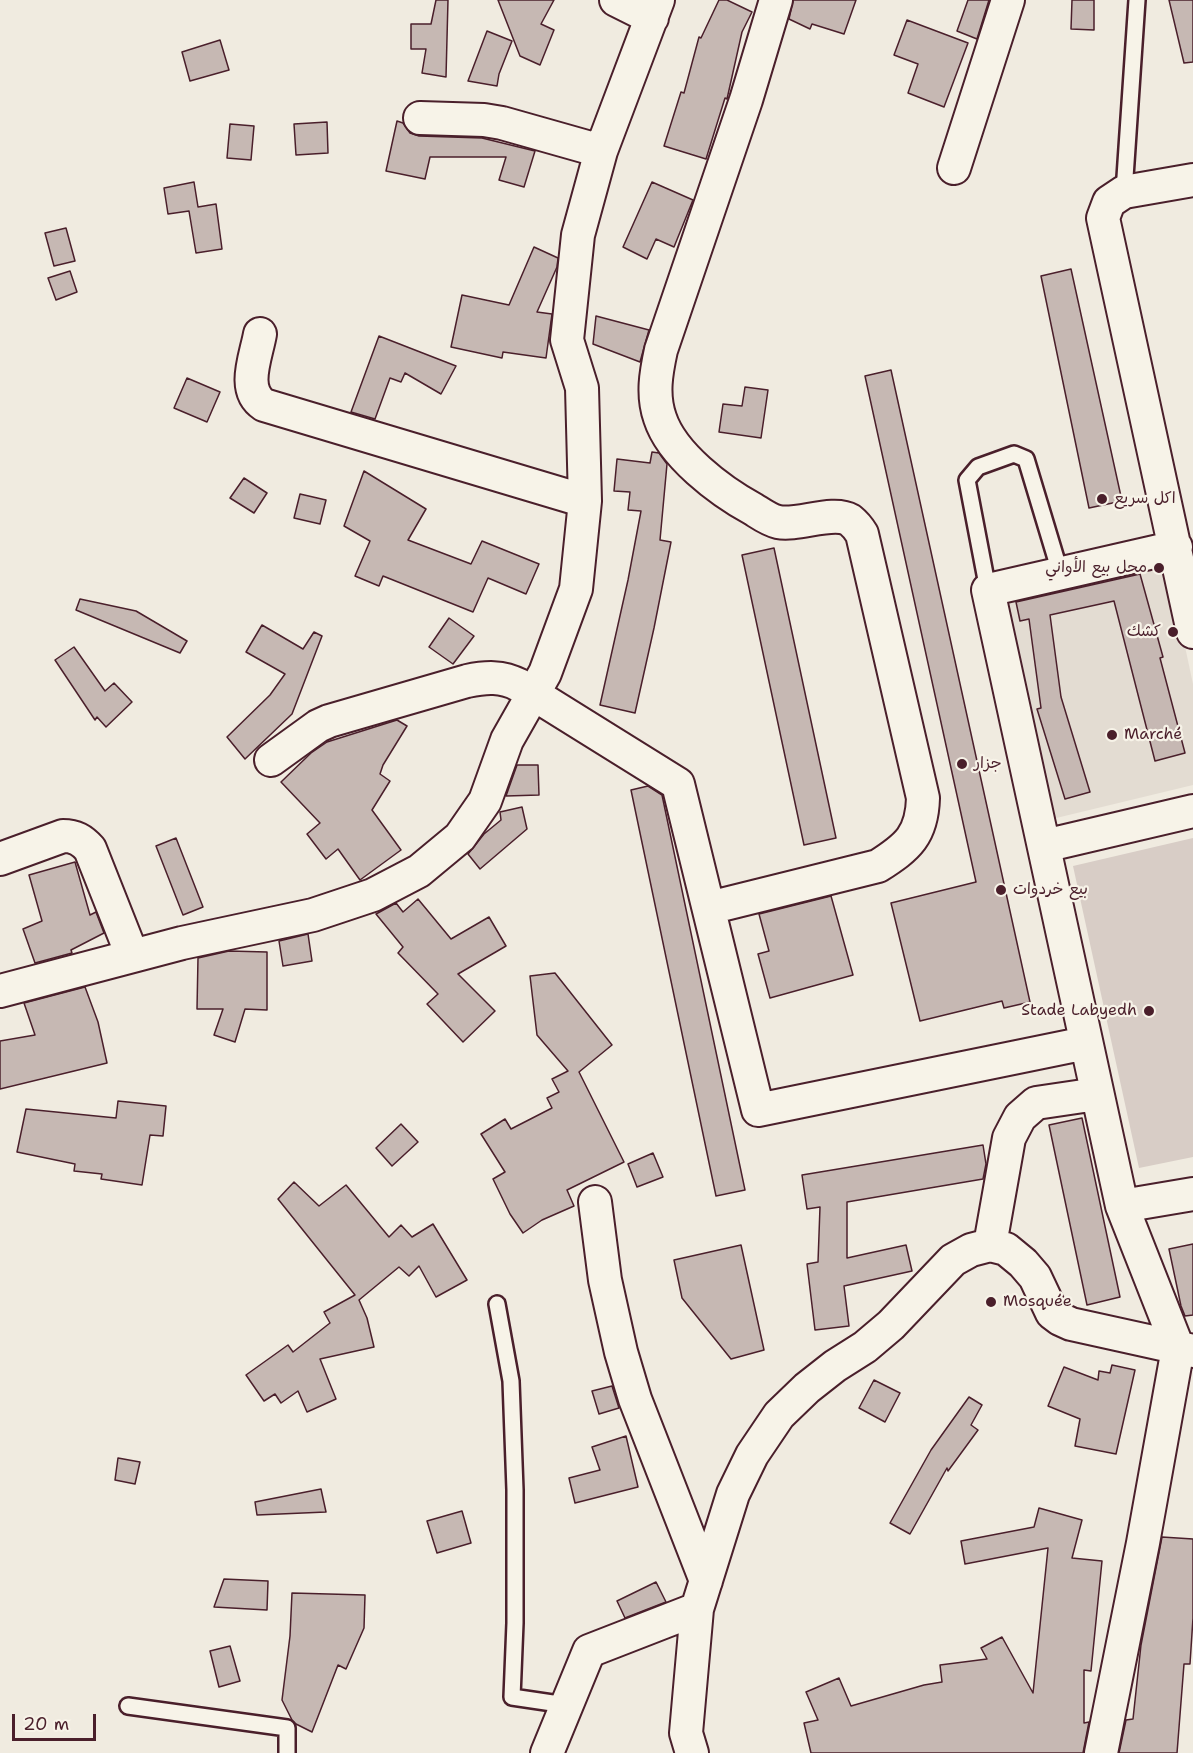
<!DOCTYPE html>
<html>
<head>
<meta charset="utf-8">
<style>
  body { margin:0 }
  #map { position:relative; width:1193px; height:1753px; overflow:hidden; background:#f0ebe0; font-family:"Shantell Sans",sans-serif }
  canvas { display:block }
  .scale { position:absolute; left:12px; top:1714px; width:84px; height:27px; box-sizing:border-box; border:3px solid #4a1f2b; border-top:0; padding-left:8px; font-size:18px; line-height:21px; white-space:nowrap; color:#4a1f2b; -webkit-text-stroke:4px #f7f3e8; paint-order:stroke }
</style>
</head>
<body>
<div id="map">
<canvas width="1193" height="1753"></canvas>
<div class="scale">20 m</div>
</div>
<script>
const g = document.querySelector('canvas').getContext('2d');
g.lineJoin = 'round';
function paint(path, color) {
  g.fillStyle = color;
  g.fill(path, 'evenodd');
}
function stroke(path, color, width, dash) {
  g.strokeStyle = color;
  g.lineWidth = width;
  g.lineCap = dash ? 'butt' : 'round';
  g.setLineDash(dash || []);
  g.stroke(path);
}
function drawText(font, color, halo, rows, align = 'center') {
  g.font = font + ' "Shantell Sans","Playpen Sans Arabic",sans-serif';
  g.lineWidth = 4.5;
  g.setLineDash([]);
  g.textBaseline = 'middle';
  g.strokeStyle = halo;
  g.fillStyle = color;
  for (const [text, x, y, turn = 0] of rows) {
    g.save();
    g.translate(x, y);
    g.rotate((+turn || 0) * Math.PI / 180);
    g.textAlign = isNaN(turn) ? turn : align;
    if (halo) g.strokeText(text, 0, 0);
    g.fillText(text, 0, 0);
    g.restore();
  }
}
paint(new Path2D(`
  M1167,562l26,122v101l-145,35 -44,-221z`), '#e3dcd2');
paint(new Path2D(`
  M1193,838v319l-54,11 -66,-302z`), '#d8cdc6');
const building = new Path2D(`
  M436,0h12l-2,77 -24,-4 4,-24h-15v-25h20z
  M498,0h56l-13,24 13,6 -14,35 -20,-9z
  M719,0h8l25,12 -10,20 -15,67 -2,-1 -19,61 -42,-13 17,-54 3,1 15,-56 2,1z
  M793,0h63l-12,34 -32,-10 -2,5 -21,-10z
  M968,0h21l-12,39 -20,-8z
  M1072,0h22v30l-23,-1z
  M1169,0h24v62l-9,1z
  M907,20l61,23 -24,64 -36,-14 10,-29 -24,-9z
  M487,31l25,10 -13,33 -2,12 -29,-5z
  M220,40l9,30 -39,11 -8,-29z
  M397,121l6,2 7,10 9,3 63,2 53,13 -11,36 -25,-7 7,-23h-76l-5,22 -39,-8z
  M327,122l1,31 -32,2 -2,-31z
  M230,124l24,2 -3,34 -24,-2z
  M194,182l4,25 18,-3 6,45 -26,4 -7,-42 -21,3 -4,-26z
  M652,182l41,18 -19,47 -18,-8 -9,20 -24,-12z
  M66,228l9,33 -21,5 -9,-33z
  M534,247l24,11 -1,9 -20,45 15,2 -6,44 -43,-6 -1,6 -51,-11 11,-52 47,10z
  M1071,269l51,232 -33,7 -48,-232z
  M70,271l7,21 -21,8 -8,-22z
  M596,316l53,14 -9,32 -47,-18z
  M379,336l77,30 -15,28 -36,-21 -4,9 -11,-4 -15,41 -24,-7z
  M891,370l139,632 -26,6 -2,-7 -82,20 -29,-118 85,-21 -111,-506z
  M187,378l33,14 -13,30 -33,-14z
  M745,387l23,3 -7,48 -42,-6 4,-28 19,2z
  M652,452l7,1 8,11 -7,76 11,2 -17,86 -19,85 -35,-8 28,-125 13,-69 -13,-1 2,-18 -16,-1 3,-32 33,4z
  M364,471l62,38 -18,31 63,24 11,-23 57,23 -13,30 -38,-16 -15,34 -90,-36 -4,10 -24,-10 15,-35 -26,-15z
  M244,478l23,15 -13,20 -24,-15z
  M300,494l26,6 -6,24 -26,-6z
  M774,548l62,290 -32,7 -62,-290z
  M1140,574l23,83 -3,1 25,95 -30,8 -41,-160 -64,14 11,82 29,95 -25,7 -28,-90 4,-1 -12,-89 -9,2 -4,-19z
  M80,599l56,12 51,30 -7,12 -104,-43z
  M449,618l25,18 -21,28 -24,-17z
  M262,625l41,24 11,-17 8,4 -30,78 -47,45 -18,-22 43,-42 15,-21 -39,-22z
  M74,647l31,44 9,-8 18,19 -26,25 -9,-10 -2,3 -40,-60z
  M397,720l10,6 -24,39 -3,9 10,7 -18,29 29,40 -41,30 -22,-31 -12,10 -19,-25 13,-11 -39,-41 30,-29 16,-11z
  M517,765h21l1,30 -33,1z
  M648,786l14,9 83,395 -29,6 -85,-406z
  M522,807l5,22 -47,40 -12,-15 16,-20 17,-14 -1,-8z
  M176,838l27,69 -20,8 -27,-69z
  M75,862l15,53 6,-3 8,21 -33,17 1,3 -37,10 -12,-34 19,-8 -13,-46z
  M831,896l22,79 -83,23 -12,-44 11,-3 -10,-37z
  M418,899l33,40 38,-22 17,29 -48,28 37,37 -32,31 -36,-38 11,-10 -40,-41 5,-6 -27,-33 20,-11 7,9z
  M308,934l4,27 -29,5 -4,-25z
  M229,951l38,1v58l-22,-1 -10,33 -21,-7 9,-26h-26l1,-51z
  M555,973l57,72 -33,27 45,90 -57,28 7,16 -32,14 -19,13 -13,-19 -17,-35 12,-7 -24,-38 24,-15 6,10 41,-21 -5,-10 12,-6 -7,-13 16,-8 -31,-36 -7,-59z
  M85,987l13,35 9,41 -107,26v-48l35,-6 -11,-32z
  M118,1101l48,5 -3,30 -13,-1 -8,50 -41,-6 1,-5 -28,-3 1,-7 -58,-12 9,-43 90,9z
  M1082,1118l38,179 -33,8 -38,-180z
  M401,1124l17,18 -26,24 -16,-18z
  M983,1145l3,19 -3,15 -136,23v56l59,-13 6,26 -68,15 5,40 -34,4 -8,-66 11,-2 2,-55 -13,2 -5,-34z
  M653,1153l10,24 -26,10 -9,-23z
  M294,1182l25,24 27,-21 43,52 12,-12 11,12 21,-13 34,56 -31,17 -17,-31 -10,10 -10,-9 -40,33 8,18 7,29 -54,12 16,40 -29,13 -9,-21 -17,12 -6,-9 -11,7 -18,-26 42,-30 5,7 37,-29 -6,-11 31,-17 -77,-96z
  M1193,1244v71l-8,1 -4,-10 -12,-57z
  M741,1245l23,105 -33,9 -49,-61 -8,-38z
  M1112,1365l23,5 -19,84 -41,-8 5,-27 -32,-13 16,-39 34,13 1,-9 11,2z
  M874,1380l26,13 -15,29 -26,-14z
  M612,1386l7,22 -20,6 -7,-23z
  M969,1397l13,8 -11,20 7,5 -30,41 -1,-3 -37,66 -20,-11 41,-73z
  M626,1436l12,51 -63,16 -6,-25 31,-8 -8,-23z
  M118,1458l22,4 -5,22 -20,-4z
  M321,1489l5,23 -69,3 -2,-13z
  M1039,1508l43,12 -10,38 30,3 -11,110 -7,-1v53l5,-1 -6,31h-272l-7,-30 14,-3 -12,-28 33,-14 12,28 73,-21 18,-3 -2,-17 47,-6 -6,-11 21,-11 31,56 15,-145 -83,16 -4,-23 73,-14z
  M462,1511l9,32 -34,10 -10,-32z
  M1162,1537l31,2v79l-3,46h-6l-7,89h-58l7,-33 7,-1 8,-74z
  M224,1579l44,2 -1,29 -53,-3z
  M656,1582l10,20 -41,16 -8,-17z
  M292,1593l73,2 -1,33 -18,41 -8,-4 -26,67 -16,-8 -4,-4 -10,-20 8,-64z
  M230,1646l10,35 -21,6 -9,-36z`);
paint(building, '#c6b8b3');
stroke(building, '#4a1f2b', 1.5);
const service = new Path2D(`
  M1124,192l13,-192
  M988,590l-21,-110 11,-13 36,-13 12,5 34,113
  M497,1304l14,77 4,109v133l-3,74 54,8
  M128,1706l159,22v25`);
const minor = new Path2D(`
  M616,0l36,18
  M420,118l64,2 18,3 99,28
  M954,168l54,-168
  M1193,180l-69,12 -15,10 -6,16 90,414
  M260,334c-4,23 -19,56 4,71l321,96
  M1176,547l-188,43 134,616 71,-12
  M271,760l47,-34 11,-5 138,-40c19,-4 35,-5 52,4l159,99 80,326 328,-67
  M1044,846l149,-35
  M0,859l63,-23c12,0 19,4 27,13l42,106
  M709,908l169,-42c30,-19 44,-31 45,-68l-61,-264c-3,-5 -7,-10 -12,-14 -17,-10 -52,6 -72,2 -9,-2 -17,-8 -25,-13 -33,-18 -81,-54 -93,-91 -8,-23 -4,-45 1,-68l85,-250 30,-100
  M0,991l182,-48 131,-28 60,-20 46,-24 41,-34 25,-36 22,-61 38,-67 31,-84 9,-88 -3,-113 -15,-48 11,-105 23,-84 57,-151
  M595,1202l10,78 16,72 14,47 71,182
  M990,1245l19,-107 11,-21 16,-14 61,-9
  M547,1753l42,-102 108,-42
  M692,1753l-6,-20 11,-124 36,-115 19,-39 27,-40 28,-27 28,-22 30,-19 26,-22 62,-65 18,-10 19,-5 16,4 17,14 12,14 17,36 8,6 11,5 122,27
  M1101,1753l42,-210 35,-195 -56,-142`);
stroke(service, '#4a1f2b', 20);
stroke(minor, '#4a1f2b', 36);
stroke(service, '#f7f3e8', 15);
stroke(minor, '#f7f3e8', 32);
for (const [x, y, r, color] of [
  [1102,499,6,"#4a1f2b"],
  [1159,568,6,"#4a1f2b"],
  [1173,632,6,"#4a1f2b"],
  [1112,735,6,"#4a1f2b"],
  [962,764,6,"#4a1f2b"],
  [1001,890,6,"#4a1f2b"],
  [1149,1011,6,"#4a1f2b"],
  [991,1302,6,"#4a1f2b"]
]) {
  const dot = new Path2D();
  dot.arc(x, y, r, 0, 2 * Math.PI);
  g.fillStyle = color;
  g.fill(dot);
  stroke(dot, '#f7f3e8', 2);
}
drawText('16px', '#4a1f2b', '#f7f3e8', [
  ["اكل سريع",1114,499],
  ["محل بيع الأواني",1147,568,"right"],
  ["كشك",1161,632,"right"],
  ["Marché",1124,735],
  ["جزار",974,764],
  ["بيع خردوات",1013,890],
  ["Stade Labyedh",1137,1011,"right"],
  ["Mosquée",1003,1302]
], 'left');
</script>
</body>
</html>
